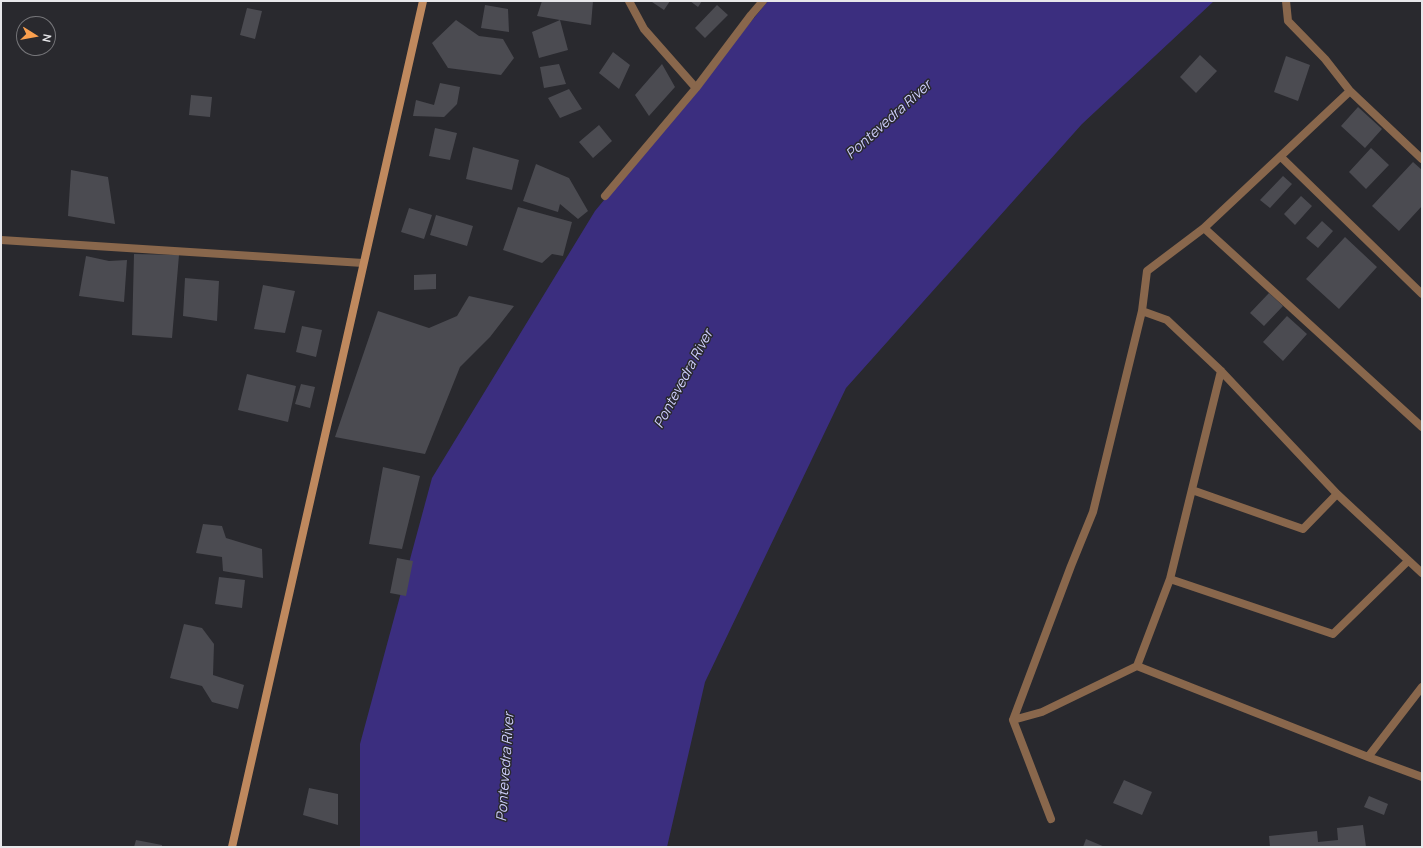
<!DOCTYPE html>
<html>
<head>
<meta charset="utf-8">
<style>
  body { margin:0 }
  #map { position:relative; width:1423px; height:848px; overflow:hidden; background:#29292e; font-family:Manrope,sans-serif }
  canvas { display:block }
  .frame { position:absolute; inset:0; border:2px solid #e7e7ea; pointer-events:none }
  .north { position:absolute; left:16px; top:16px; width:40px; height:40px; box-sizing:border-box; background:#29292e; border:1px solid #757579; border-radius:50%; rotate:101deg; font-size:11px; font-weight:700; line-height:16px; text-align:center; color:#e7e7ea }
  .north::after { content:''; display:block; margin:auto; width:14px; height:18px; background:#fa9f4e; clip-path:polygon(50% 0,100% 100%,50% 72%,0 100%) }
</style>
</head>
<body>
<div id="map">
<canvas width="1423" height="848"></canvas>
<div class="frame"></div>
<div class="north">N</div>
</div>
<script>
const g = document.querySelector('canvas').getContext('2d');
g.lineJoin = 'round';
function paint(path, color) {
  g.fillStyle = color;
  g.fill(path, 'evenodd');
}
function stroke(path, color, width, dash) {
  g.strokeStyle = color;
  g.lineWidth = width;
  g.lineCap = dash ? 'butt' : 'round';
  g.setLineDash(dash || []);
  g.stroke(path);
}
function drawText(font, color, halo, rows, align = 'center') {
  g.font = font + ' Manrope,sans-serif';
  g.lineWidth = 3;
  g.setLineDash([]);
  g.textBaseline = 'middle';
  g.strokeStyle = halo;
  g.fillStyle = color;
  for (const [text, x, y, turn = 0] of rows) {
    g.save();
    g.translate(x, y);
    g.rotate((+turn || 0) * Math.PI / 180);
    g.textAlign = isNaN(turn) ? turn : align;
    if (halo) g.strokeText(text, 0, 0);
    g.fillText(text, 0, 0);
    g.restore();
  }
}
paint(new Path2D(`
  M768,1h446l-132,123 -236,264 -141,294 -38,165h-307v-103l72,-266 163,-267z`), '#3b2e7f');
paint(new Path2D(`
  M542,1h51l-2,24 -31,-5 8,30 -29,8 -7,-26 28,-12 -23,-4z
  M653,1h17l-6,9 -12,-8z
  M690,1h12l-4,6z
  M485,5l23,4 1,23 -28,-4z
  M717,5l11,10 -23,23 -10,-10z
  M247,8l15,3 -7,28 -15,-4z
  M456,20l23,16 24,3 11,19 -13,17 -53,-7 -16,-25z
  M613,52l17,13 -11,24 -20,-16z
  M1200,55l17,16 -21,22 -16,-16z
  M1286,56l24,9 -12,36 -24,-9z
  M559,64l7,20 -22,4 -4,-21z
  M662,64l13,23 -26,29 -14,-21z
  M440,83l20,4 -3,17 -13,13 -31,-1 3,-16 18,5z
  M569,89l13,20 -22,9 -12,-20z
  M191,95l21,2 -2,20 -21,-2z
  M1358,107l24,22 -17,19 -24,-22z
  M599,125l13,16 -19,17 -14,-16z
  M435,128l22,5 -7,27 -21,-4z
  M473,147l46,13 -7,30 -46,-11z
  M1371,148l18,17 -23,24 -17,-17z
  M1413,162l9,8v36l-23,25 -27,-25z
  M536,164l33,14 19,33 -10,8 -18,-15 -2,8 -35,-11z
  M71,170l37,7 7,47 -47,-8z
  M1283,176l9,8 -22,24 -10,-8z
  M1301,196l11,10 -17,19 -11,-11z
  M518,207l54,15 -9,34 -11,-2 -10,9 -39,-13z
  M409,208l23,7 -8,24 -23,-7z
  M436,215l37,11 -6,20 -37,-11z
  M1322,221l11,10 -15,17 -12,-10z
  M1345,237l32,30 -38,42 -33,-30z
  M134,254l45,1 -7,83 -40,-3z
  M86,256l23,5 18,-1 -3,42 -45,-6z
  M436,274v15l-22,1v-15z
  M185,278l34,3 -2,40 -34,-5z
  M263,285l32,6 -10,42 -31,-4z
  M1269,293l14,13 -19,20 -14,-13z
  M469,296l45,10 -24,31 -30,30 -35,87 -90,-17 43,-126 51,17 28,-12z
  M1287,316l20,18 -24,27 -20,-19z
  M302,326l20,4 -6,27 -20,-5z
  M247,374l49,12 -8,36 -50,-12z
  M301,384l14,3 -5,21 -15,-4z
  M383,467l37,9 -18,73 -33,-5z
  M203,524l19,2 4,12 36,11 1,29 -40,-7 -1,-14 -26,-4z
  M397,558l16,3 -7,35 -16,-3z
  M219,577l26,3 -3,28 -27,-4z
  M184,624l18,4 12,16 -1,31 31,10 -6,24 -26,-7 -10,-16 -32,-8z
  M1124,780l28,12 -10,23 -29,-12z
  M309,788l29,6v31l-35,-10z
  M1369,796l19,8 -4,11 -20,-8z
  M1363,825l3,22h-96l-1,-11 48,-5 1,11 20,-2 -1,-12z
  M1086,839l19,8h-22z
  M136,840l26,5v2h-28z`), '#4b4b51');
stroke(new Path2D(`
  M629,1l15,28 52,59 55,-73 12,-14
  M1286,1l2,20 37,38 25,32
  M1281,157l141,137
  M1422,159l-72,-68 -146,137 218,199
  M605,196l91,-108
  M1,240l362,23
  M1142,311l25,9 54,51 116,123 85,79
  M1192,490l111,39 34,-35
  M1170,579l163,55 75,-73
  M1137,666l231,91 54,20
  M1013,720l29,-8 95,-46 33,-87 51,-208
  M1368,757l54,-70
  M1051,819l-38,-99 58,-154 22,-54 49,-201 5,-40 57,-43`), '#89674c', 8);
stroke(new Path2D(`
  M232,847l191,-846`), '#bf895e', 8);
drawText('italic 14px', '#cdcdfb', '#29292e', [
  ["Pontevedra River",889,120,-42],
  ["Pontevedra River",684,379,-62],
  ["Pontevedra River",506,767,-86]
]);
</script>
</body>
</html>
